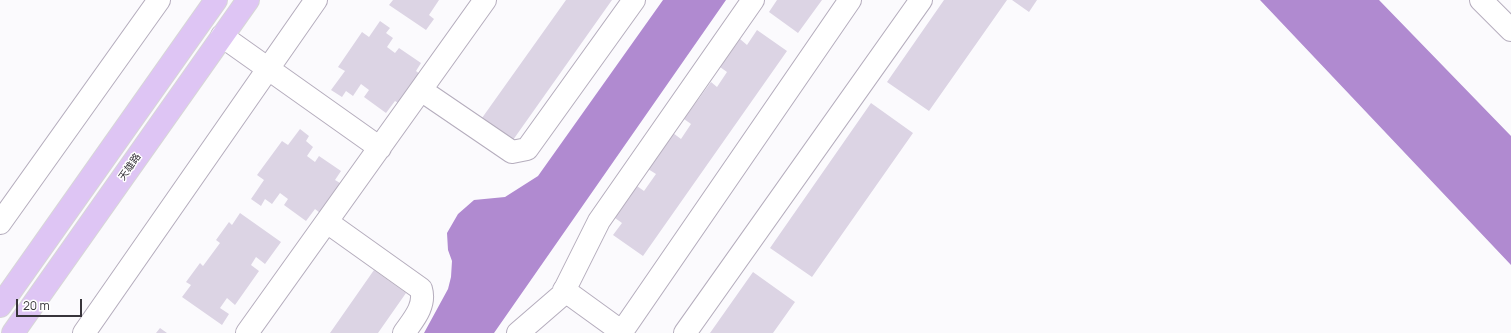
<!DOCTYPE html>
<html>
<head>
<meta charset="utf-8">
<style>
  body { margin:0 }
  #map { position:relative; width:1511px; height:333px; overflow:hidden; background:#fbfafd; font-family:Manrope,sans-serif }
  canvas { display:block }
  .scale { position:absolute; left:16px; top:299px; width:66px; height:18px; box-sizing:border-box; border:2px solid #37343a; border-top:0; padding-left:5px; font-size:12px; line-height:14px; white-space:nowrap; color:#37343a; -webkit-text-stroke:3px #fff; paint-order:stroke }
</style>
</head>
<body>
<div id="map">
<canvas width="1511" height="333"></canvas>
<div class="scale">20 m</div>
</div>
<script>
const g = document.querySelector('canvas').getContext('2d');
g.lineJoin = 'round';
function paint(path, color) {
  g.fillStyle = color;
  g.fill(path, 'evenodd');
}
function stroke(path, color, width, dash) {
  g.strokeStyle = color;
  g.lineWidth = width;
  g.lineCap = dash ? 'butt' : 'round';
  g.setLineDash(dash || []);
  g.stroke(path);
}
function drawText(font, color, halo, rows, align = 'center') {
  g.font = font + ' Manrope,"Noto Sans SC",sans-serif';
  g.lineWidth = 3;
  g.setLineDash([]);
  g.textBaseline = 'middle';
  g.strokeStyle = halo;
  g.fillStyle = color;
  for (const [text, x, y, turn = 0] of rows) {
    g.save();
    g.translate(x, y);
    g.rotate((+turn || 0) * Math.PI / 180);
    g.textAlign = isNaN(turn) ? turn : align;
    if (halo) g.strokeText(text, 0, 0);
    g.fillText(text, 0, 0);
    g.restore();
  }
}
paint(new Path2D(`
  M663,0h63l-232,333h-70l24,-44 3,-12 1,-16 -4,-11 -1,-17 11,-19 16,-14 31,-3 33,-21z
  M1260,0h119l132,136v129z`), '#b08ad0');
paint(new Path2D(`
  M393,0h46l-10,15 5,4 -8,11 -37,-25z
  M566,0h46l-99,140 -31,-22z
  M777,0h45l-24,33 -29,-21z
  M944,0h63l-78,111 -42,-29z
  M1012,0h25l-8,12z
  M380,21l10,7 -4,5 7,5 -6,9 8,6 4,-5 22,15 -5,8 5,4 -21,29 -5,-3 -9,12 -22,-16 5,-7 -8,-6 -8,12 -7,-5 -4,6 -11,-7 14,-19 -7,-4 24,-35 7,5z
  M757,30l30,21 -144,205 -30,-21 9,-12 -7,-5 22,-32 7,5 12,-17 -8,-5 25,-36 8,6 10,-15 -7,-5 27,-37 6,5 10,-15 -7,-5 20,-28 7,6z
  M871,103l42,30 -101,144 -42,-29z
  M300,129l9,7 -3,5 7,6 -6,9 8,6 4,-6 22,15 -6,9 5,3 -20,30 -5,-4 -9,12 -22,-16 4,-6 -8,-6 -8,11 -7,-5 -4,7 -10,-7 13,-19 -7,-5 25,-34 6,4z
  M240,213l41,29 -16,22 -9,-7 -5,8 8,6 -24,34 -8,-7 -7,10 9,6 -7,11 -40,-28 9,-12 -5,-3 14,-19 3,3 17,-23 -4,-3 13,-18 3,3z
  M374,270l32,23 -28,40h-48z
  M753,272l42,30 -22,31h-63z
  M160,328l7,5h-11z`), '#dcd4e4');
const minor = new Path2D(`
  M1481,0l30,30
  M222,36l158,112
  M421,90l91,62 15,-3 107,-149
  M327,222l94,67c5,17 -8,31 -17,44
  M0,223l159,-223
  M564,290l58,42
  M84,333l232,-333
  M247,333l238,-333
  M518,333l44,-38 37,-74 154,-221
  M621,333l229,-333
  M685,333l236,-333`);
const major = new Path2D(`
  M0,306l216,-306
  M13,333l235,-333`);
stroke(minor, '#b5adbd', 24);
stroke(major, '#d7d6d8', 24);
stroke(minor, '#fff', 22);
stroke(major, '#dec5f4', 22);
drawText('10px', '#37343a', '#fff', [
  ["天雄路",130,167,-55]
]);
</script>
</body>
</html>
